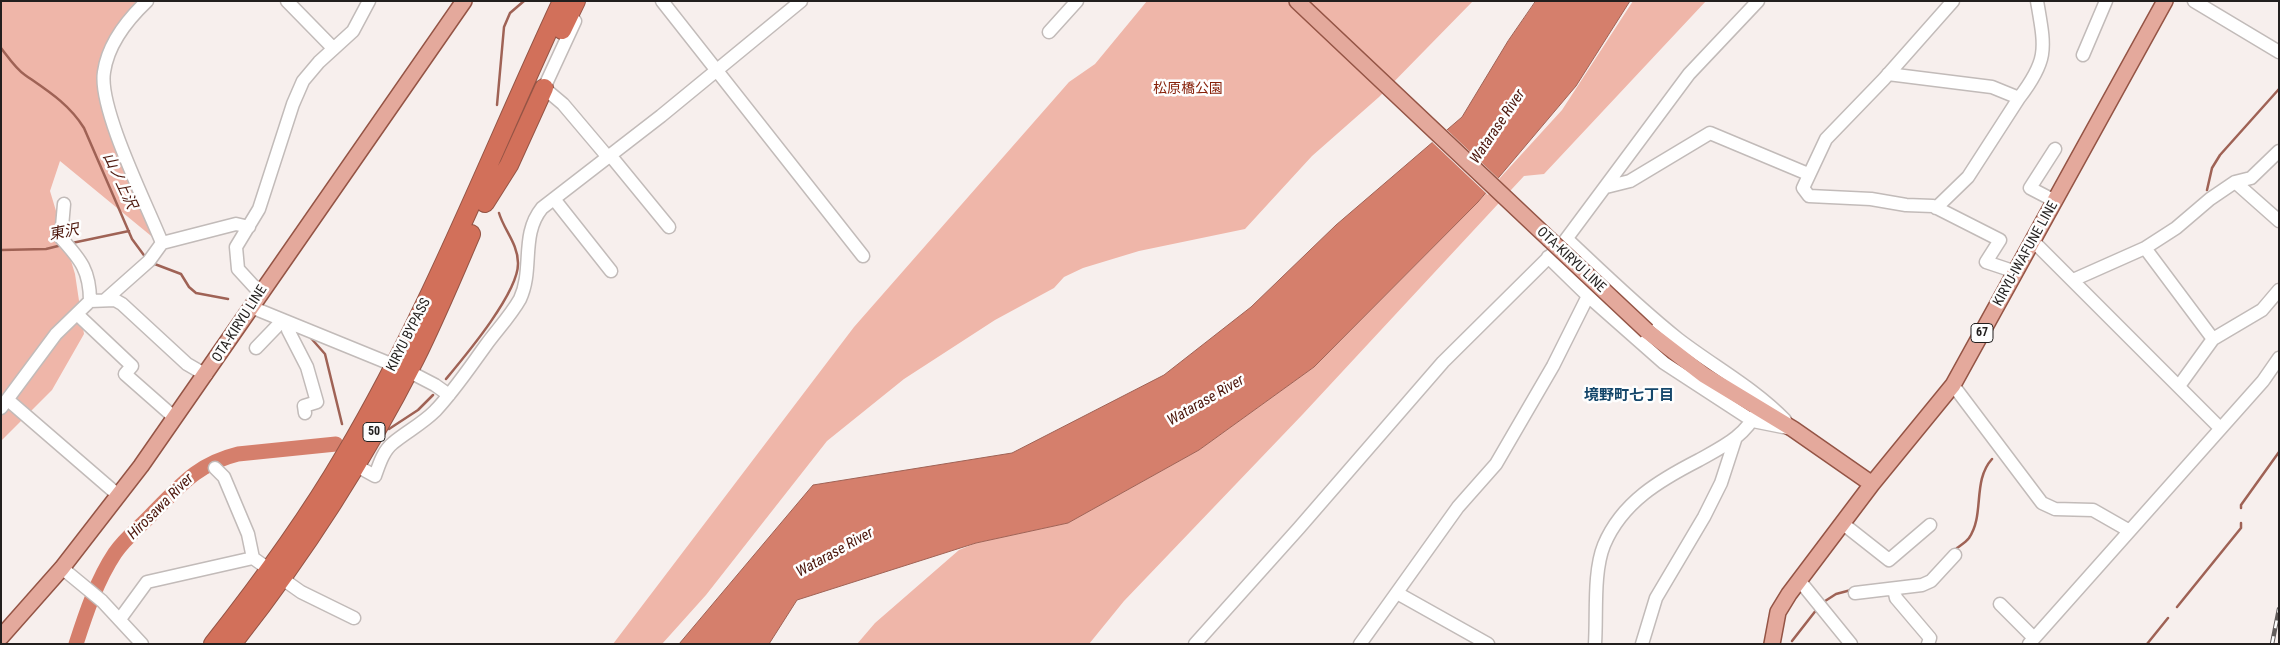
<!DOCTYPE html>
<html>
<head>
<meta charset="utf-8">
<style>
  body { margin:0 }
  #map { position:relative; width:2280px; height:645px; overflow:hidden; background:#f7efed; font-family:"Roboto Condensed",sans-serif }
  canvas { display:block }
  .frame { position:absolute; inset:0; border:2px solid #221f1e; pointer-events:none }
</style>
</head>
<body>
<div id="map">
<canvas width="2280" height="645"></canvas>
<div class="frame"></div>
</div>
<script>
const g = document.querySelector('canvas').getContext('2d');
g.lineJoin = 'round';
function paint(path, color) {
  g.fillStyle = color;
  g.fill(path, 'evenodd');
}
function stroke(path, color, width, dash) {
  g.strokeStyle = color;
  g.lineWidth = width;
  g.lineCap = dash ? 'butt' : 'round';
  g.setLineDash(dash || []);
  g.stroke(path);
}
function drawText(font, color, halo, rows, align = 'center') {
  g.font = font + ' "Roboto Condensed","Noto Sans JP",sans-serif';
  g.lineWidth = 5;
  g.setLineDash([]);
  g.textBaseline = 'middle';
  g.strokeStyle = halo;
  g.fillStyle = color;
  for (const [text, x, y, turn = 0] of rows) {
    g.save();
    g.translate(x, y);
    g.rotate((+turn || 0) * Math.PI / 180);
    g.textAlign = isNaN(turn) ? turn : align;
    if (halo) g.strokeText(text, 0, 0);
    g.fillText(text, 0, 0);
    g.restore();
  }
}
paint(new Path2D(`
  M1,1h137l-39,70 57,169 -96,-79 -10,30 25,83 9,60 -32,56 -51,51z
  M1147,1h326l-94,96 -67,59 -67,73 -106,22 -56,17 -19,9 -10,11 -59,32 -91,59 -77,62 -121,154 -44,49h-49l241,-317 215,-245 26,-18z
  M1633,1h73l-162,173 -20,2 -221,238 -179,187 -35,43h-232l18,-21 84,-73 17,-7 92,-20 131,-73 115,-83 164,-165 84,-92z`), '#efb6a9');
const water = new Path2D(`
  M1536,1h94l-54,85 -98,116 -164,165 -115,83 -131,73 -92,20 -179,57 -28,44h-90l134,-159 199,-32 152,-78 87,-68 85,-82 126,-108 46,-76z`);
paint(water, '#d57f6c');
stroke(water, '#9f6255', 1);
paint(new Path2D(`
  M1445,128l55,52 -12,15 -57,-54z`), '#f7efed');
stroke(new Path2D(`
  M1,48c7,9 15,21 24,27 23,16 44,29 59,53l48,111 14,19
  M497,105l7,-78 6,-14 14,-12
  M2207,190l5,-22 8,-13 59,-66
  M72,243l57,-12
  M1,250l45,-1 16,-4
  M152,263l29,11 8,13 7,6 32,6
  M310,337l15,17 17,70
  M446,379c20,-24 73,-87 72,-116 0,-19 -14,-33 -19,-50
  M389,429l29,-19 15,-15
  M2241,508v-3l38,-53
  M1957,548c4,-3 9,-6 12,-10 16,-23 3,-57 23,-79
  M1822,603l14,-9 15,-4
  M2177,607l64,-79v-5
  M1792,641l25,-32
  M2147,644l21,-26`), '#9f6255', 2.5);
stroke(new Path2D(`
  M76,644c10,-31 21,-64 39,-91 10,-15 25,-26 37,-39 28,-28 45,-50 86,-60l98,-10`), '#d57f6c', 15);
const minor = new Path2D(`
  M147,1c-20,19 -39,43 -43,71 -6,36 43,133 58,171
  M287,1l46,47
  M662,1l201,255
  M1953,1l-69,78 -58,60 -23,49 6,8 62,3 35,6 27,1 67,34 -14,22 30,10
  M2194,1l85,51
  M575,21l-31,67 19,16 44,52
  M1049,32l28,-31
  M2083,55l23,-54
  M1888,74l104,13 27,11 -51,79 -32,31
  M2019,98c30,-39 26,-50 18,-97
  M2055,149l-25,39 25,13
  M610,155l59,72
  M2235,182l44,39
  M1606,187l24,-6 80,-48 98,41
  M554,199l57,72
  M64,204l-3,34c20,22 29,33 29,63
  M1567,239c36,34 72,69 111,100 35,27 76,49 107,81
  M2033,241l187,187
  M1564,242l125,-168 69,-73
  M2145,248l68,91 49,-29 17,-20
  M1548,257l40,39 76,67 89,58 35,7
  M2073,280l72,-32 31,-20 34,-29 25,-17 16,-4 28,-27
  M260,293l-22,-24 -2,-22 23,-38 34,-105 10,-23 16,-19 34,-31 16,-30
  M105,300l44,-39 13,-18 74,-19 13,3
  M251,307l157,64 27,14 14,10
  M78,315l54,51 -7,8 50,44
  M287,323l1,7 19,37 10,35 -13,4 1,7
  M256,348l26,-27
  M1953,385l89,118 13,6 38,1 35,20
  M2179,386l34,-47
  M8,400l110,95
  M1,408l55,-74 34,-33 25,-1 7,4 65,60 19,11
  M355,465l20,11c4,-11 8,-25 18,-33 13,-11 29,-19 42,-32 19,-20 35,-44 51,-66 11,-15 25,-30 34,-46 14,-30 0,-64 22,-91l119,-92 140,-115
  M215,468l9,9 24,57 5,24 48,34 53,26
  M1842,523l47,37 41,-35
  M62,568l40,33 40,43
  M1799,580l52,64
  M1894,589l2,9 34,40 -2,6
  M1397,593l91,51
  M1855,593l67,-8 9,-4 24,-26
  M2000,604l34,34
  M120,619l27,-37 106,-24
  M1195,644l104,-116 144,-166 108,-107
  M1360,644l98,-137 38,-43 57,-98 35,-70
  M1595,644c2,-30 -2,-72 9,-99 18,-43 56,-65 95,-85 27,-15 45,-23 60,-51
  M1642,644l14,-46 48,-81 17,-34 14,-43
  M2029,644l234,-263 16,-23`);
const major = new Path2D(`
  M1297,1l252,238
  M1647,331l57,44 89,54 79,55
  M1,637l61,-69 79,-102 323,-465
  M1772,644l6,-32 11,-18 83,-110 81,-99 212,-384`);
const highway = new Path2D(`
  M562,30l14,-29
  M485,203l24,-38 35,-77
  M213,644c48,-61 93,-122 132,-189 86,-145 146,-302 217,-454
  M232,644c70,-88 132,-185 183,-285 20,-40 38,-83 56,-125`);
stroke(minor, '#c2bbb9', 15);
stroke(major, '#945445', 18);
stroke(highway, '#945445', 20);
stroke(minor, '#fff', 12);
stroke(major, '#e4a99c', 15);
stroke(highway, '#d2705a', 18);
const rail = new Path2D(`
  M2272,644l7,-35`);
stroke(rail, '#625d5c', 4.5);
stroke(rail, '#fefefe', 2.5, [8]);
const majorBridge = new Path2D(`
  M1549,239l98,92`);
stroke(majorBridge, '#945445', 18, []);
stroke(majorBridge, '#e4a99c', 15);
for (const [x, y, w] of [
  [1982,333,22],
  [374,432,22]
]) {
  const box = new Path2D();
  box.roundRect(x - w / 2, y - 9.5, w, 19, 4);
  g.fillStyle = '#fefefe';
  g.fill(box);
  stroke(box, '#221f1e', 1);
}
drawText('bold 12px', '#221f1e', null, [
  ["67",1982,333],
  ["50",374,432]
]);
drawText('14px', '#872109', '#fefefe', [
  ["松原橋公園",1188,89]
]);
drawText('14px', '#221f1e', '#fefefe', [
  ["KIRYU-IWAFUNE LINE",2026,254,-61],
  ["OTA-KIRYU LINE",1571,260,43],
  ["OTA-KIRYU LINE",240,324,-57],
  ["KIRYU BYPASS",409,335,-63]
]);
drawText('italic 15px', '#4c160b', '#fefefe', [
  ["Watarase River",1498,127,-56],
  ["山ノ上沢",119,181,65],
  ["東沢",64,233,-11],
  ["Watarase River",1206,401,-30],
  ["Hirosawa River",161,507,-45],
  ["Watarase River",835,553,-29]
]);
drawText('bold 15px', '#14466a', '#fefefe', [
  ["境野町七丁目",1629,396]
]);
</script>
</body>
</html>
